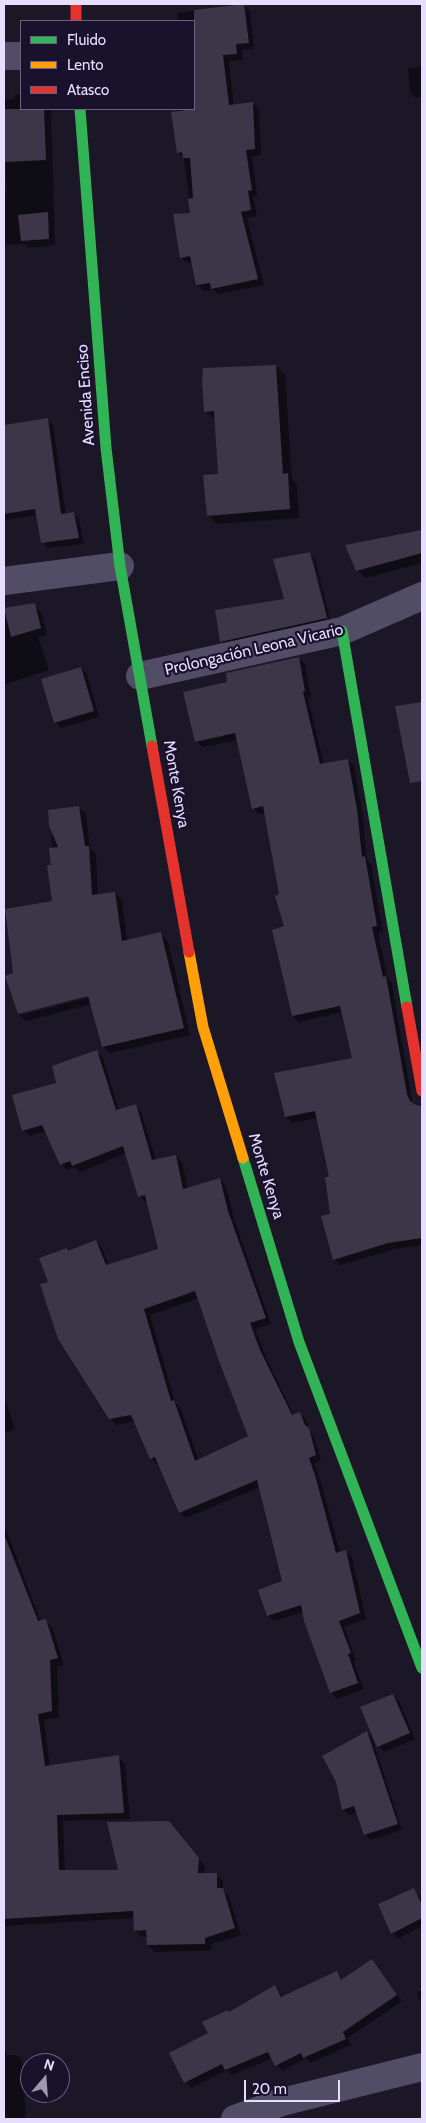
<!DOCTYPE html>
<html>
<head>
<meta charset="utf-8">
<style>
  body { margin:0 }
  #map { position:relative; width:426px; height:2123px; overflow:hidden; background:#1c1727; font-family:Cabin,sans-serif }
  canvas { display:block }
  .frame { position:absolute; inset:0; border:5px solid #e6ddff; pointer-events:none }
  .legend { position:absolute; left:20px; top:20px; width:175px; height:90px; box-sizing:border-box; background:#1a112d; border:1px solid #6c6381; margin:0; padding:6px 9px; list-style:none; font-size:15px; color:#e6ddff }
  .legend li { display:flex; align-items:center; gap:10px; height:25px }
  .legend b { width:25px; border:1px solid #6c6381 }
  .north { position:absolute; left:20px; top:2053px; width:50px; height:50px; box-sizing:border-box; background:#1a112d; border:1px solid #6c6381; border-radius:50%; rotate:18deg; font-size:14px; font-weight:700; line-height:20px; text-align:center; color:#e6ddff }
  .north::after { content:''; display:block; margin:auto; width:18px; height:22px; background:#9f98b3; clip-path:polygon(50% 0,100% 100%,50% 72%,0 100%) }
  .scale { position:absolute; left:244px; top:2080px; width:96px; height:22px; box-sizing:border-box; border:2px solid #e6ddff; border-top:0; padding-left:6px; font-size:15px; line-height:18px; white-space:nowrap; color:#e6ddff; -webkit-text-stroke:4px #1a112d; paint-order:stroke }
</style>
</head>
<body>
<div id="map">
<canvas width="426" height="2123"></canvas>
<div class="frame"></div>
<ul class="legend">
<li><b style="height:6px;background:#30b455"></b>Fluido</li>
<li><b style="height:6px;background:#ff9f0a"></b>Lento</li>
<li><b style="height:6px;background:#e5322d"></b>Atasco</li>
</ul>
<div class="north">N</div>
<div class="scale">20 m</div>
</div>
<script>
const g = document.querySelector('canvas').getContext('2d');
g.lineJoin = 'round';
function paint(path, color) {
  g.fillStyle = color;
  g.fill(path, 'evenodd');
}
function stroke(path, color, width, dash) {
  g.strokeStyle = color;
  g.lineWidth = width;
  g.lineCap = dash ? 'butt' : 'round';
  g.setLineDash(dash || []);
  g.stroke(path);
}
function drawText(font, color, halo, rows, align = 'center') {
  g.font = font + ' Cabin,sans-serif';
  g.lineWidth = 4.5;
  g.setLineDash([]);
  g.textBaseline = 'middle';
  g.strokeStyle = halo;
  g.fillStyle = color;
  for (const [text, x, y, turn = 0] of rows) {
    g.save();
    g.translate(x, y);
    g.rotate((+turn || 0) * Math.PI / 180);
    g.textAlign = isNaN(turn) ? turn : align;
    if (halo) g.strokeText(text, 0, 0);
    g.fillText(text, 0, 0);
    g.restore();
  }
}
paint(new Path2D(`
  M243,5l7,6 4,38 -12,1 1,10 -14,1 5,45 19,-3 6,7 2,45 -9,1 5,40 -4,1 4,19 -10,2 17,67 -45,9 -5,-4 -10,1 -7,-6 -4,-22h-6l-6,-6 10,-43 -7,-56 -6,-6 -1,-43h17v-88h-16l-1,-8z
  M422,67v30l-6,1 -6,-6 -2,-24z
  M21,94v15h30l4,136 -26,3 -4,-4 -21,1v-51h3l-2,-45h-1v-49l11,-1v-4z
  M276,366l9,9 7,104 5,5 2,34 -82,6 -9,-9 12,-40 -4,-55 -11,-9z
  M47,420l6,5 13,90 8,-1 5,5 5,25 -36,4 -6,-6 -5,-27 -33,5v-94z
  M422,531v32l-57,15 -8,-8 -11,-24z
  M309,553l6,6 16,64 -104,24 -5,-6 63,-41zM310,558h3l16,66h-2z
  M34,605l7,7 6,23 -9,2 11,33 -45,15v-69l2,-1 -2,-6z
  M299,658l6,6 6,33 -3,1 16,67 24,-5 6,6 9,51 4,43 4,4 12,68 -5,1 10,47 4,4 20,117 5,6h5v138l-27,4 -55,16 -6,-6 -3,-81 -14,-60 -25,5 -6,-6 68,-58 -11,-47 -44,10 -6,-6 -19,-85 11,-4 -20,-114 -6,1 -6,-6 -15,-68 -35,7 -7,-6 32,-59z
  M81,668l6,6 12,43 -38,11 -6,-6z
  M79,807l7,7 4,35 6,5 2,41 17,-2 7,7 5,41 34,-7 7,7 22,94 -80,18 -7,-7 -12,-42 -65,17 -7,-7 -4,-40 46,-46 -12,-117zM94,993v3l-73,19v-3z
  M97,1052l6,6 16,53 16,-5 6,6 15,48 20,-4 6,6 6,27 32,-9 6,6 8,33 37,105 -16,5 11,28 28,59 5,-3 7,6 4,12 4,5 7,25 -7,3 7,18 19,71 6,-2 6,6 14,62 -22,8 12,33 -3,1 11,28 -27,10 -6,-7 -28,-80 -29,9 -6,-6 15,-33 -23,-95 -74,31 -6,-6 -21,-49 -2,1 -6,-6 -16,-37 -19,4 -6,-7 -60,-136 17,-33 2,3 27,-11 6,7 7,17 50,-15 -11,-48h-2l-7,-6 -13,-43 -46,19 -5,-5 -8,3 -6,-6 -15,-33 -16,5 -7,-6 35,-47zM199,1298l51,138 -51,25 -19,-54 -5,-5 -25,-87z
  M4,1395l11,34 -11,4z
  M4,1529l3,3 34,90 5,-1 6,6 12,38 -7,1 2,51 -15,3 6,47 68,-10 7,7 5,55 -67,2 2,50h54l56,-42 30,37 -1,8 12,1 7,6v9l6,7 12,38 -30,9 1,6 -57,2 -7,-7v-8h-6l-7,-6 -1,-13 -130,8z
  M393,1695l6,6 16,38 -31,13 -6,-6z
  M367,1733l5,5 30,92 -31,10 -6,-6 -7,-22 -9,3 -6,-6z
  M414,1889l8,12v25l-24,13 -6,-6z
  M372,1960l30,41 -54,37 3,7 -41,18 -4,-5 -24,13 -9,-13 -41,17 -5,-5 -36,18 -6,-6 -14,-28 39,-20 20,-21 45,-27 8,11 54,-24 6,7z
  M422,1990v18l-5,-16z
  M4,2046l3,9h9l6,5 4,59h-22z`), '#0007');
paint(new Path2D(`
  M244,4l5,39 -13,1 1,10 -14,1 6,50 24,-3 2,47 -9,1 6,40 -4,1 3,19 -10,2 17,67 -47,10 -1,-6 -14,2 -6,-29 -10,2 -7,-44 17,-1 -2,-14 5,-1 -3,-40h-7l-1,-6 -5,1 -6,-41 23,-3v-99z
  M4,109h40l2,51 -41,2z
  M48,212l1,27 -28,2 -3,-26z
  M276,365l7,109 5,-1 2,36 -83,7 -4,-41 15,-1 -4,-63 -10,1 -2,-31 1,-13z
  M48,418l13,96 13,-2 5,26 -38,5 -6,-34 -31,5v-89z
  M422,530v23l-66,18 -11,-26z
  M310,552l17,66 -107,24 -5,-32 69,-11 -11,-40z
  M35,603l6,25 -30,9 -7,-29z
  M299,657l6,34 -2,1 17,72 28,-5 9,50 5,48 3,-1 12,70 -5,1 11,50 3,-1 21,118 3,7 6,4 6,1v132l-34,5 -55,17 -12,-44 9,-2 -5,-37h4l-14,-66 -30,6 -11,-44 78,-15 -12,-52 -48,10 -20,-86 12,-4 -9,-30 4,-2 -16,-88 -11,3 -17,-76 -40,9 -12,-50 44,-10 -1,-9z
  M81,667l13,44 -40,12 -13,-44z
  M422,702v79l-12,2 -15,-77z
  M79,806l6,40h4l3,49 23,-3 7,49 39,-9 23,96 -82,19 -14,-51 -70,18 -13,-38 8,-3 -8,-64 47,-8 -5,-36h4l-2,-17 9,-1 -9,-21 -1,-16z
  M97,1050l19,60 20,-6 16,56 24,-5 7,34 37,-11 8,33 38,107 -16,5 10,27 32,65 8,-3 5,13 4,3 7,27 -7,3 6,17 21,78 10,-3 14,63 -21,8 12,32 -3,1 10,29 -28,10 -26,-72 -3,-16 -34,11 -9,-26 24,-9 -25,-101 -78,33 -24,-56 -5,2 -19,-44 -22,4 -51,-80 -18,-55 8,-2 -9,-24 28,-10 1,3 28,-11 10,25 52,-16 -13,-54 -7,2 -15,-51 -51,20 -2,-5 -10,4 -18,-40 -20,6 -10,-36 44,-12 -4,-17zM195,1291l24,70 29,75 -53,25 -21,-61 -3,1 -27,-92z
  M4,1539h2l32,82 8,-2 12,39 -8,2 2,51 -14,3 7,52 74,-11 5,58 -67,2 2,55h59l-11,-48 62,-1 30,37 -1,15h19v15h6l12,40 -30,10v6l-58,1 -1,-15 -12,1 -1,-20 -129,8z
  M393,1694l17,39 -33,14 -17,-40z
  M367,1731l31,93 -34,11 -10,-29 -12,4 -6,-28 -14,-26z
  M414,1888l8,17v13l-31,16 -13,-30z
  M372,1959l25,36 -54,37 3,7 -43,19 -2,-5 -26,13 -7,-14 -43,18 -3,-6 -38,19 -15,-30 39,-20 -6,-11 26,-12 1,2 46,-27 6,12 56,-26 4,9z`), '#3c3648');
stroke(new Path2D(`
  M4,56h17
  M4,581l116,-15
  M140,676l202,-45 80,-35
  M235,2119l47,-17 140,-35`), '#524d67', 28);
stroke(new Path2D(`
  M80,109l26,339 14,118 32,180
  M342,631l65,376
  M243,1158l56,184 123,326`), '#30b455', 11);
stroke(new Path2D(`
  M189,952l14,75 40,131`), '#ff9f0a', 11);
stroke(new Path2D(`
  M76,4v17
  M152,746l37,206
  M407,1007l15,84`), '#e5322d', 11);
drawText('16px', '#e6ddff', '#1a112d', [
  ["Avenida Enciso",86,395,-94],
  ["Prolongación Leona Vicario",254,650,-13],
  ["Monte Kenya",176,784,80],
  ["Monte Kenya",266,1176,73]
]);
</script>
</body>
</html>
